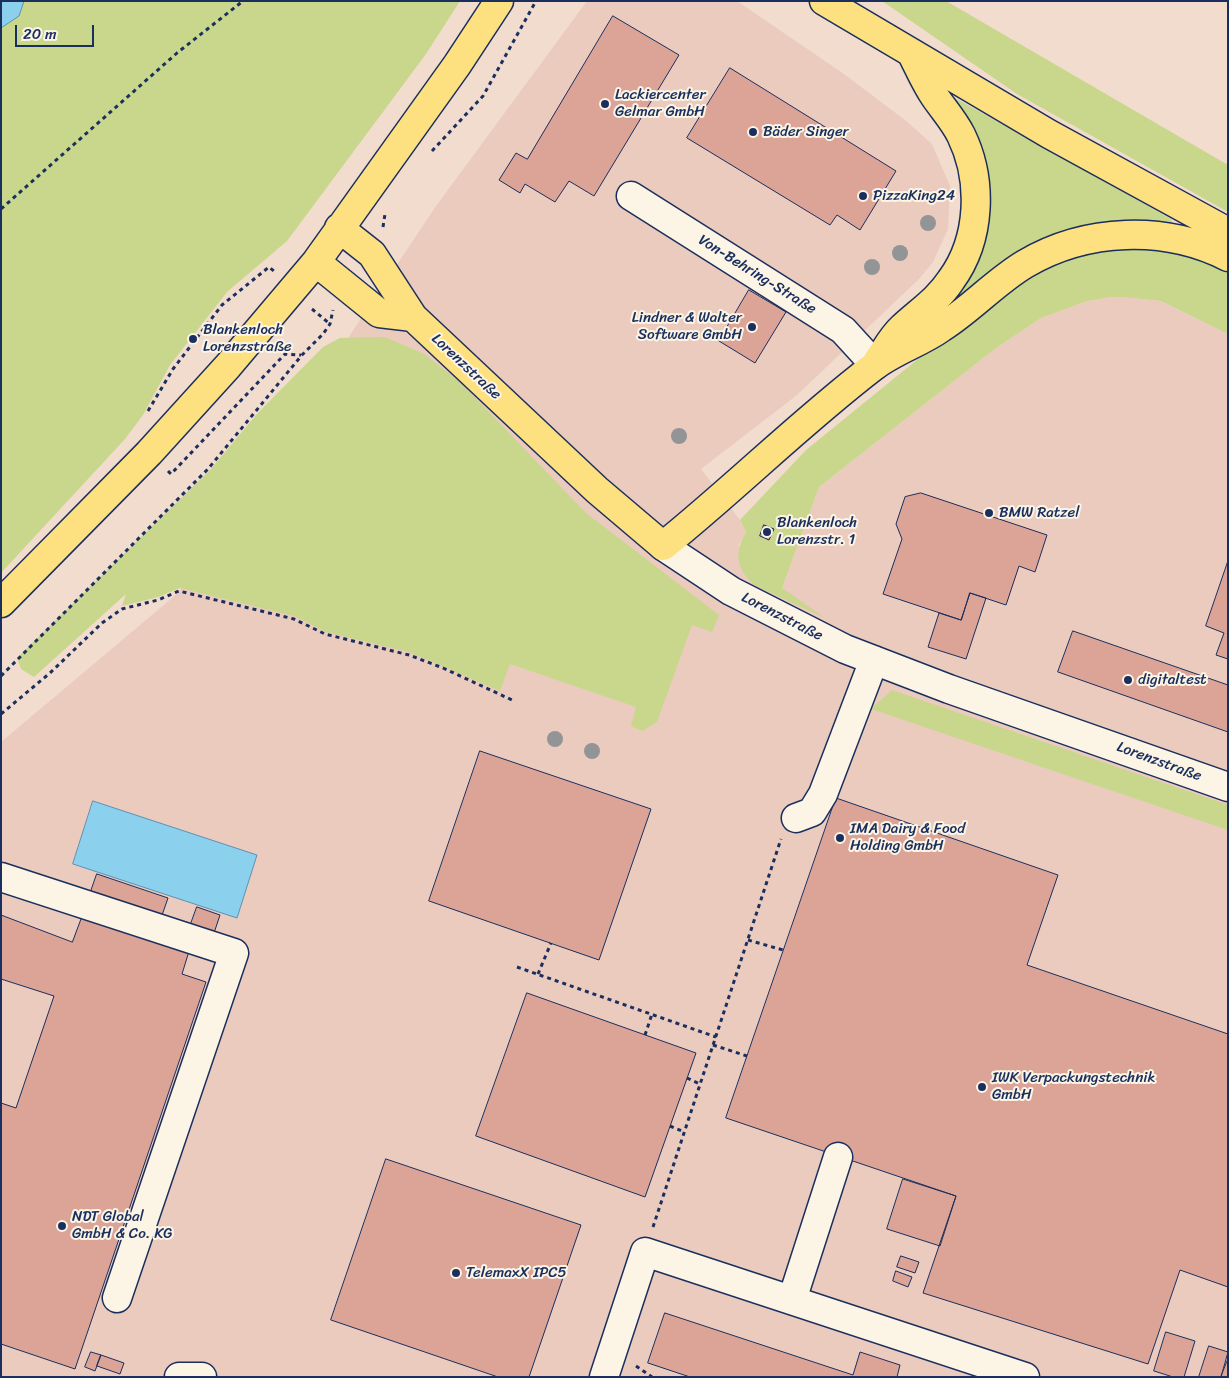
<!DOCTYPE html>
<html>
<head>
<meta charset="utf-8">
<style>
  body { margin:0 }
  #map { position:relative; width:1229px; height:1378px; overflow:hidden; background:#f2dcce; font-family:Sriracha,sans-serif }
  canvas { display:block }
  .frame { position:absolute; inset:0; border:2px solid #1b2f5e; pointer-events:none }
  .scale { position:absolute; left:15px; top:25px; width:79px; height:22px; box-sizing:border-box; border:2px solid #1b2f5e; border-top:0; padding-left:6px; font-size:15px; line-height:18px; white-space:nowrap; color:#1b2f5e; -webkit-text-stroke:4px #fcf5e5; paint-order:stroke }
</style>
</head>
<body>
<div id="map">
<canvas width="1229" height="1378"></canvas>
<div class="frame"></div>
<div class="scale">20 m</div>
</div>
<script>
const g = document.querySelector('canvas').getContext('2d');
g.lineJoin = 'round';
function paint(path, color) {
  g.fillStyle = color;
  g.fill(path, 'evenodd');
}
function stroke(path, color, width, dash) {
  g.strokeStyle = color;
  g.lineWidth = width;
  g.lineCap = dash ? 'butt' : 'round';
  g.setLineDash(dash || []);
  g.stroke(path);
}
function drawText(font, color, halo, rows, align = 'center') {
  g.font = font + ' Sriracha,sans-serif';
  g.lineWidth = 4;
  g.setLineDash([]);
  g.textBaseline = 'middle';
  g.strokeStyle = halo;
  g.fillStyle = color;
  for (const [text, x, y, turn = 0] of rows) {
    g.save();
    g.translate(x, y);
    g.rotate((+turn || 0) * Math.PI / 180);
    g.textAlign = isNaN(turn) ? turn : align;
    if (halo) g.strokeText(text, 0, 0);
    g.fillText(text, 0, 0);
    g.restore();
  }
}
paint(new Path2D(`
  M587,1h150l107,73 61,46 27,24 18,42 -2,43 -15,33 -14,17 -122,116 -96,74 39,51 6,12 -8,14 44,42 37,-101 177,-139 45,-30 46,-17 25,-4 22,1 27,3 67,33v1043h-1227v-635l177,-149 258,-387z`), '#ebcbbe');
paint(new Path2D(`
  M24,1h436l-34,53 -139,187 -60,51 -57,73 -27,50 -18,24 -124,134v-545l18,-12z
  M882,1h64l282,164v47l-211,-118z
  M950,95l221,124 1,3 -3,2 -41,-1 -191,98 42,-71z
  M1131,246l51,6 46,15v67l-67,-33 -27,-3 -22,-1 -25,4 -46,17 -45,30 -177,139 -37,101 43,30 -69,-32c-19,-15 -23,-33 -10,-54l-6,-12 66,-70 197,-160 58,-32z
  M385,337l39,17 36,28 126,131 133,102 -7,17 -20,-7 -35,97 -15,9 -11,-5 5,-19 -126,-43 -10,27 -91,-39 -83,-20 -32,-16 -114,-28 -22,9 -36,9 4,-12 -92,83 -13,-8 -4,-11 193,-188 47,-56 66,-67 17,-9z
  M892,690l336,115v25l-357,-121z`), '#c8d78b');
const water = new Path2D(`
  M1,1h23l-5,15 -18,12z
  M93,801l164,54 -20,63 -164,-54z`);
paint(water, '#8bd0ed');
stroke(water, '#5e90b4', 1);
const building = new Path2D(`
  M613,16l66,39 -85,141 -25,-15 -14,21 -30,-18 -5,9 -21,-13 17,-27 11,6z
  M730,68l166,103 -36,59 -23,-15 -7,10 -143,-87z
  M749,290l37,22 -31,51 -36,-22z
  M921,493l126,42 -12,37 -16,-6 -13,39 -36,-12 -9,27 -78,-26 19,-55 -6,-15 9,-27z
  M764,525l10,4 -5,11 -9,-4z
  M1228,561v98l-12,-4 8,-22 -18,-7z
  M970,593l16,5 -20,61 -38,-12 11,-34 22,7z
  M1073,631l155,54v47l-170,-60z
  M480,751l171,58 -52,151 -170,-59z
  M836,798l222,77 -31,90 201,69v253l-48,-17 -32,94 -225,-71 33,-97 -230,-78z
  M97,874l71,24 -8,23 -71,-24z
  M197,907l23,8 -8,24 -24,-7z
  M84,912l106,36 -8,26 24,8 -131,387 -74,-25v-241l15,5 38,-112 -53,-17v-64l71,27z
  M527,993l169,60 -51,144 -169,-61z
  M386,1159l195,66 -52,152h-31l-167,-57z
  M903,1179l53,17 -16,50 -53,-17z
  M901,1256l18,6 -4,11 -18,-6z
  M896,1271l16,6 -4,10 -15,-6z
  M665,1313l188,62 7,-23 40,13 -3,12h-207l-42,-14z
  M1166,1332l29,9 -11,36h-11l-19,-6z
  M1209,1346l19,6 -7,25h-22z
  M91,1352l10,3 -6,16 -10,-4z
  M101,1355l23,8 -4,11 -23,-8z
  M1228,1359v18h-7z`);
paint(building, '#dca397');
stroke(building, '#1b2f5e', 1);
const minor = new Path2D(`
  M631,196l212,134 32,35
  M663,546l68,45 114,58 104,40 279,98
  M796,818l16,-6 11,-18 51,-134
  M1,877l233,76 -117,345
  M792,1300l46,-143
  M179,1377h23
  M604,1377l41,-125 380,125`);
const major = new Path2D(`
  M824,1l225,133 179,98
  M339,228l33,26 41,63 184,173 66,56c72,-58 137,-123 210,-179 20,-16 47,-24 68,-39 30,-19 54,-46 84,-64 61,-36 140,-39 203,-7
  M316,262l63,51 34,4
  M877,362c8,-11 15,-25 25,-34 17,-16 36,-28 49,-48 30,-41 32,-100 10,-145 -7,-14 -17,-25 -26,-38 -9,-13 -16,-29 -23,-43
  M1,603l148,-150 79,-87 88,-104 141,-197 42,-64`);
stroke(minor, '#1b2f5e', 31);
stroke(major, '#1b2f5e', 31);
stroke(new Path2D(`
  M432,151l51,-55 53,-95
  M1,209l176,-156 66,-52
  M383,227l2,-13
  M312,309l18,15
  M148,411l25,-42 49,-64 47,-38 5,4
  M168,471l3,3 114,-120 16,1
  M1,676l207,-207 94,-114 21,-21 7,-10 3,-14
  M1,714l49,-41 52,-50 20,-14 36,-9 21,-9 115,28 31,15 84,21 34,13 69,32
  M748,940l35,10
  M517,967l199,70
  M538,974l13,-31
  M645,1035l7,-21
  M713,1045l34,11
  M687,1078l13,6
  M670,1126l14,6
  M653,1227l128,-388
  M636,1366l16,11`), '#1b2f5e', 3, [4, 4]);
stroke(minor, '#fcf5e5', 28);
stroke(major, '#fde080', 28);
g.fillStyle = '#939496';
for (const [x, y] of [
  [928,223],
  [900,253],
  [872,267],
  [679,436],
  [555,739],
  [592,751]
]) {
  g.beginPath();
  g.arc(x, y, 8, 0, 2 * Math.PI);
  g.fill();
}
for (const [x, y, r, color] of [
  [605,104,5,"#1b2f5e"],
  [753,132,5,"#1b2f5e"],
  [863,196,5,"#1b2f5e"],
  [752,327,5,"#1b2f5e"],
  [193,339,5,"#1b2f5e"],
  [989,513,5,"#1b2f5e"],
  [767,532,5,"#1b2f5e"],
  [1128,680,5,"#1b2f5e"],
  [840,838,5,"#1b2f5e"],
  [982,1087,5,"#1b2f5e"],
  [62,1226,5,"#1b2f5e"],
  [456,1273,5,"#1b2f5e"]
]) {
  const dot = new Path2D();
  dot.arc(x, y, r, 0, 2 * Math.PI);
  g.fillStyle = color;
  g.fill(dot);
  stroke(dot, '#fcf5e5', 2);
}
drawText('15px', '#1b2f5e', '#fcf5e5', [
  ["Lackiercenter",615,95],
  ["Gelmar GmbH",615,112],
  ["Bäder Singer",763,132],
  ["PizzaKing24",873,196],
  ["Lindner & Walter",742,318,"right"],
  ["Software GmbH",742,335,"right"],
  ["Blankenloch",203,330],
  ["Lorenzstraße",203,347],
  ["BMW Ratzel",999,513],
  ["Blankenloch",777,523],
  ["Lorenzstr. 1",777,540],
  ["digitaltest",1138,680],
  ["IMA Dairy & Food",850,829],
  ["Holding GmbH",850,846],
  ["IWK Verpackungstechnik",992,1078],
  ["GmbH",992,1095],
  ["NDT Global",72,1217],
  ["GmbH & Co. KG",72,1234],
  ["TelemaxX IPC5",466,1273]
], 'left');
drawText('15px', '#1b2f5e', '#fcf5e5', [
  ["Von-Behring-Straße",757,275,32],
  ["Lorenzstraße",466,367,43],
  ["Lorenzstraße",782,617,27],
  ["Lorenzstraße",1159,762,20]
]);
</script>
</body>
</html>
